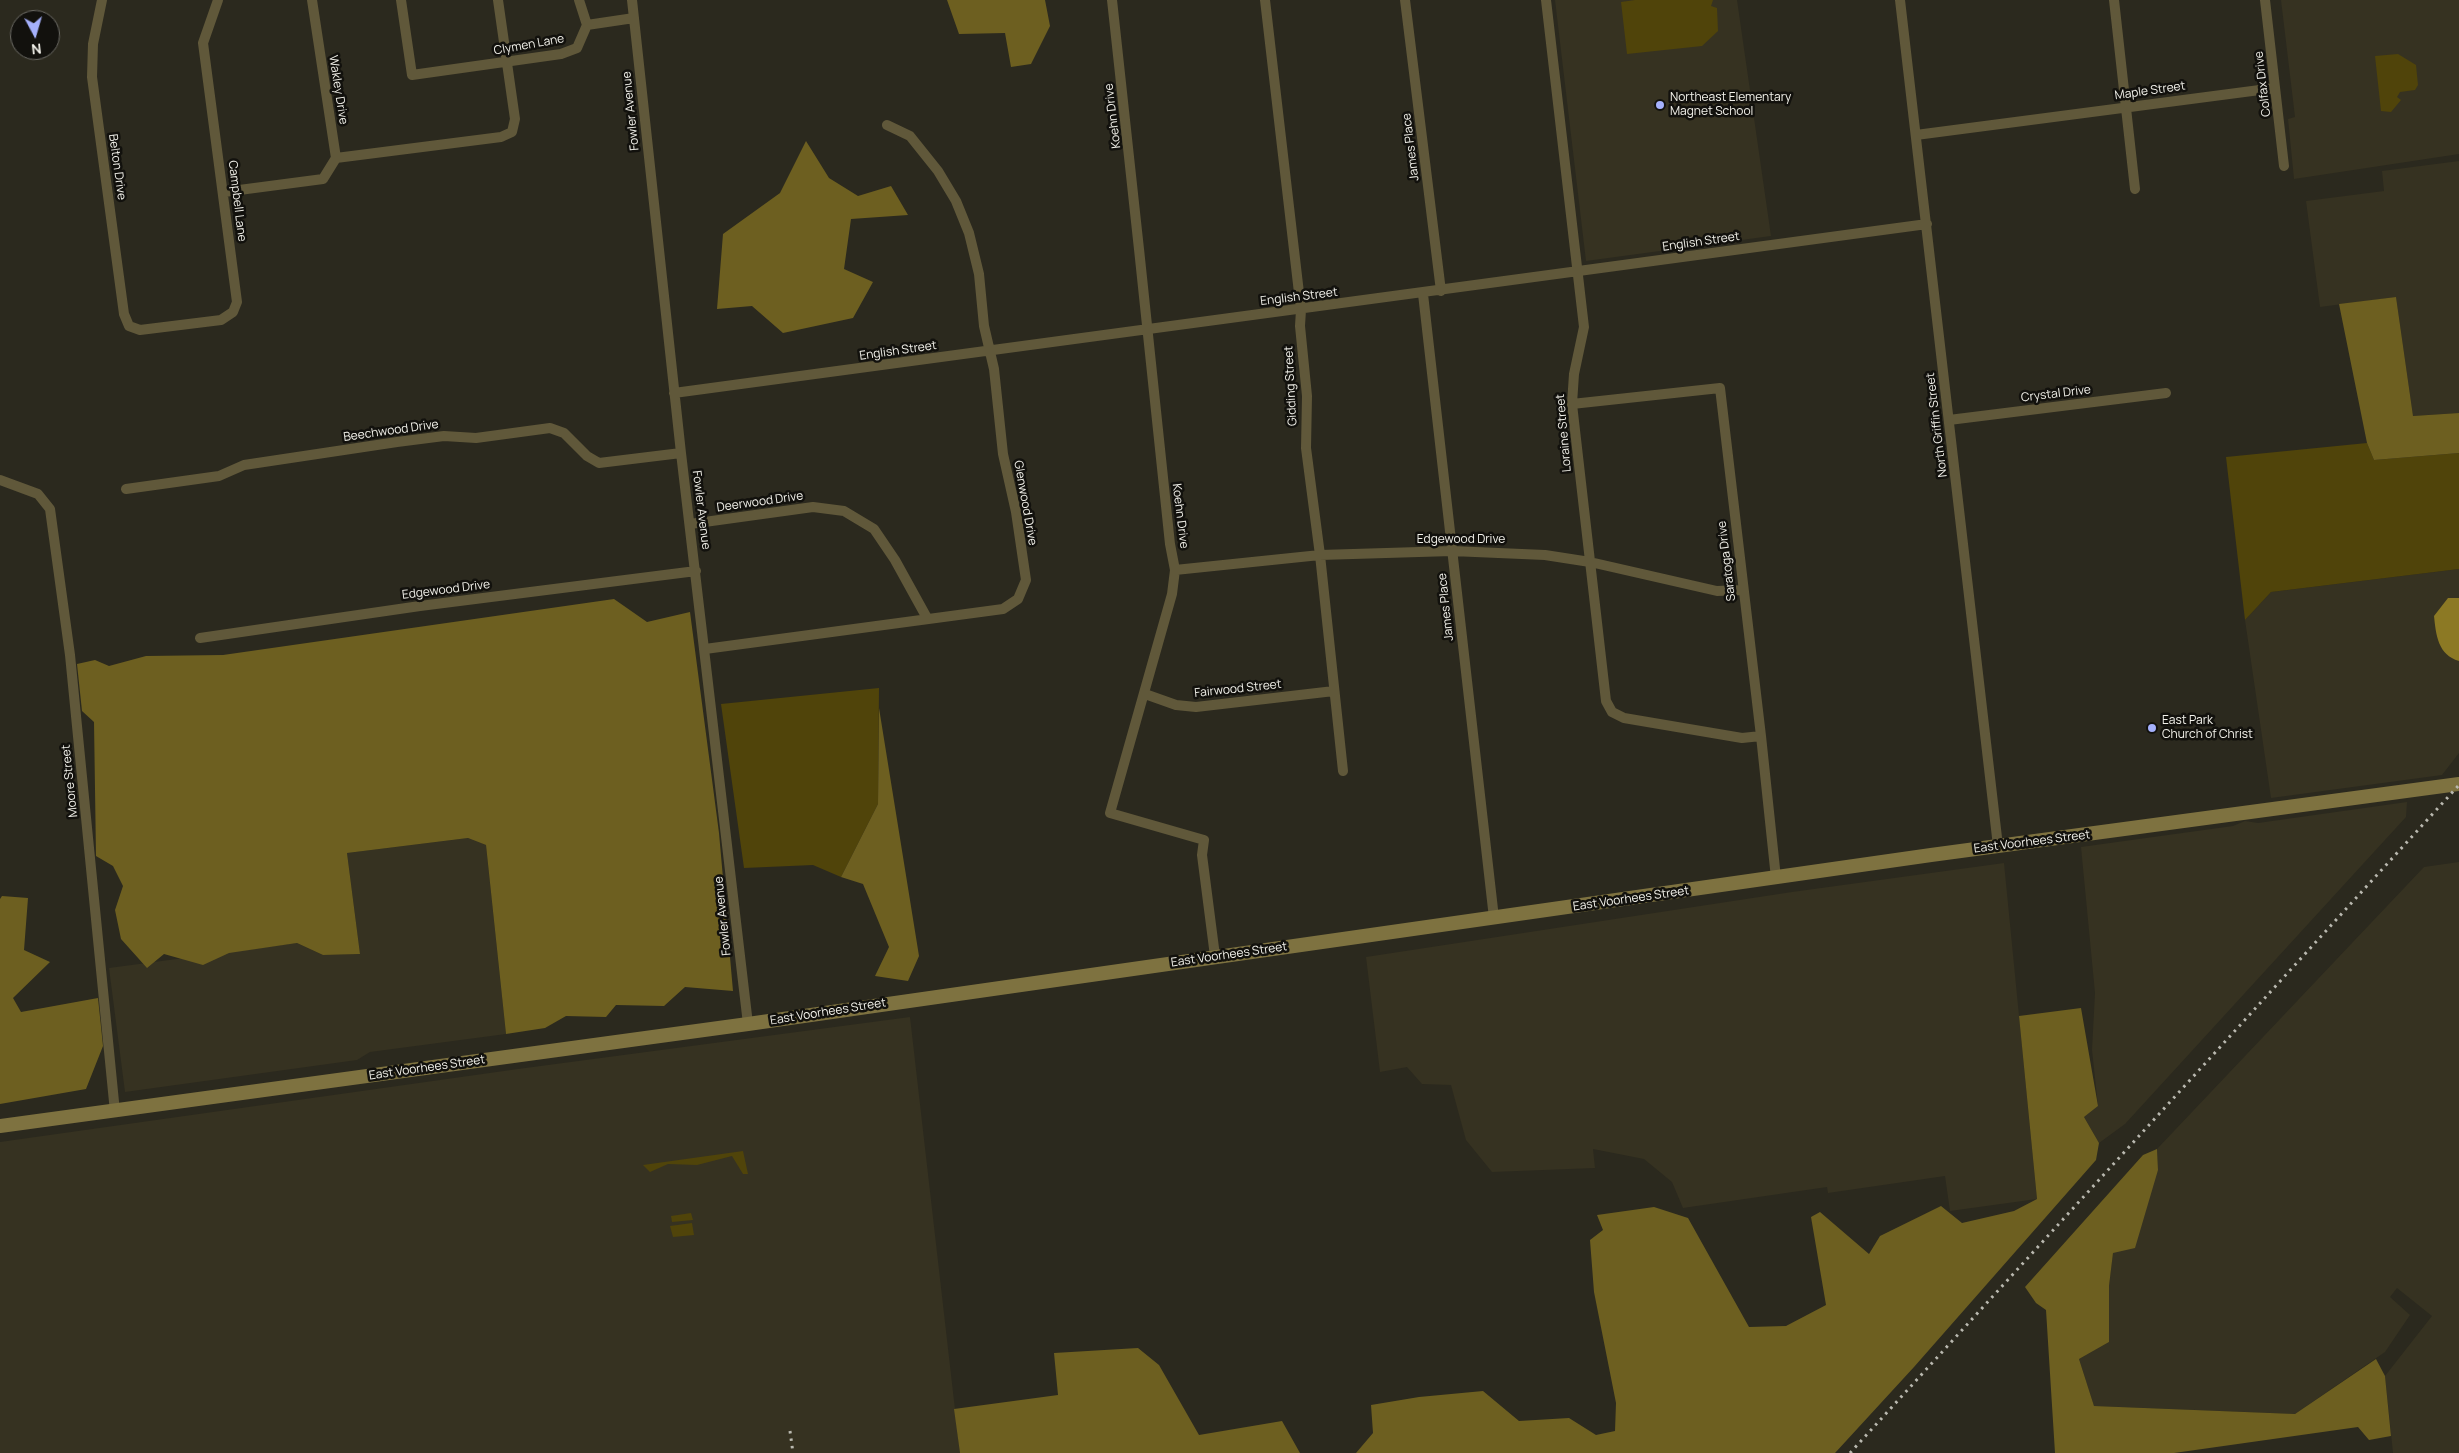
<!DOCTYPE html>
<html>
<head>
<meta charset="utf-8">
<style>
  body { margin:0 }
  #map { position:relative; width:2459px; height:1453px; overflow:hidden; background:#2b291e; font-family:Manrope,sans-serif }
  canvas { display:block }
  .north { position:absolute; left:10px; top:10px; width:50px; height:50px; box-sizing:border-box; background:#12110d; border:1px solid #6c6b65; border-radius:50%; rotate:174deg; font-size:14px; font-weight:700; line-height:20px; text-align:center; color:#f2f1ea }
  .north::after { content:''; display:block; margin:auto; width:18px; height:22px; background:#a5b1fc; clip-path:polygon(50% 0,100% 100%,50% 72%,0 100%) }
</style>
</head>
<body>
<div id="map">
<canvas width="2459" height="1453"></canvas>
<div class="north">N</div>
</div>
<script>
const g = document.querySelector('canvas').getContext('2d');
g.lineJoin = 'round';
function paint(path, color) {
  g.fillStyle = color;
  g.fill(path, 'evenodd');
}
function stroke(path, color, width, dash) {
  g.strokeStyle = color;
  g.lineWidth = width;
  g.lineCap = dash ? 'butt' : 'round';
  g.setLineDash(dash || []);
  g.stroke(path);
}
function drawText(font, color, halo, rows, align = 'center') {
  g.font = font + ' Manrope,sans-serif';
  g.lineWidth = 5;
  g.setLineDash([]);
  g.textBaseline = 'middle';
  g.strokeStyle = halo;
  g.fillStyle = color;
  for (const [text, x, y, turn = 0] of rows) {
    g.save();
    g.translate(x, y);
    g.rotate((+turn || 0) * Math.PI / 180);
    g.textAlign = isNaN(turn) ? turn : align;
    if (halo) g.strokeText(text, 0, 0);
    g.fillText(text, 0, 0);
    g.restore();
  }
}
paint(new Path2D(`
  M1555,0h182l34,236 -185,25z
  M2281,0h178v154l-165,25 -6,-60 7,-2z
  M2459,161v252l-46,3 -17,-119 -76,10 -14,-106 78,-10 -2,-20z
  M2459,569v184l-17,22 -171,23 -26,-178 26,-28z
  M2407,802l-1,15 -281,307 -26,19 -15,-26 14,-11 -6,-56 3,-57 -14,-146 152,-21 12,-5 13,2z
  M468,838l18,7 20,189 -136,18 -13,8 -232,32 -16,-124 188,-25 26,12 37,-1 -13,-101z
  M2459,862v591h-66l-8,-77 47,-60 -35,-28 -7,9 20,18 -25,37 -90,62 -201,-8 -15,-47 30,-17v-56l4,-34 45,-82 -1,-21 267,-282z
  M2004,863l33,336 -87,12 -5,-35 -117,17 -1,-6 -144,21 -11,-26 -28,-23 -51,-10 2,19 -103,4 -26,-32 -15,-55 -29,-1 -15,-17 -27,5 -14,-115 426,-65z
  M910,1017l50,436h-960v-311l518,-73z`), '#363221');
paint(new Path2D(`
  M1635,0h78l-2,6 6,2 1,23 -16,15 -75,8 -6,-52z
  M2398,54l18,11 2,20 -3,5 -15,2 -3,5 4,3 -10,12 -10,-1 -6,-55z
  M2367,443l7,17 85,-7v116l-188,23 -26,28 -19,-163z
  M879,688l-1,116 -37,73 -28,-12 -69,3 -23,-164z
  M743,1151l5,23h-5l-11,-18 -35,9 -29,-1 -18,8 -7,-7z
  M691,1213l2,7 -21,2 -1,-6z
  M692,1223l2,12 -21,2 -3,-11z`), '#50440a');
paint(new Path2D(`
  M947,0h98l5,26 -19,38 -20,3 -6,-34 -46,1z
  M806,141l23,37 29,18 33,-10 17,29 -57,4 -7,50 29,13 -20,36 -70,15 -31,-27 -35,3 6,-75 57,-41z
  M2396,297l17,119 46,-3v40l-85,7 -7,-17 -28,-139z
  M614,599l33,23 43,-10 29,221 14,158 -48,-4 -21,19 -48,-1 -10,12 -40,-1 -21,12 -39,6 -20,-189 -18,-7 -121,15 13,101 -37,1 -26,-12 -68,10 -26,12 -39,-11 -17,14 -26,-29 -6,-29 8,-24 -10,-20 -17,-10 -2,-134 -12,-11 -5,-47 18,-4 14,6 37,-10 77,-1z
  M879,708l40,248 -11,25 -33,-5 14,-29 -26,-63 -22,-7 37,-73z
  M2,896l26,2 -4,52 26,12 -37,36 8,14 77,-14 5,48 -17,43 -86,15v-205z
  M2081,1008l17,98 -14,11 15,26 -3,17 -182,207 -79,86h-479l17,-20 -2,-28 48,-8 64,-6 36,30 50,-3 27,17 19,-4 1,-28 -22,-111 -4,-52 13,-10 -6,-15 57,-8 34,11 61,109 37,-1 40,-21 -15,-88 9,-5 49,42 11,-18 61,-30 21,17 52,-12 23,-12 -18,-183z
  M2157,1149l1,21 -23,78 -22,5 -4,33v56l-30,17 15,47 201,8 81,-55 9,17 6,60 -22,4 -11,-13 -184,26h-119l-9,-143 -10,-7 -11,-16 118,-132z
  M1138,1348l21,17 40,70 83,-14 18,32h-340l-6,-44 104,-14 -4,-42z`), '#6d5f20');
paint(new Path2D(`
  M2448,598h11v63c-21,-6 -23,-26 -25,-45z`), '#8c7924');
stroke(new Path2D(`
  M102,0l-9,44 -1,33 32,237 5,12 11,4 81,-10 12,-8 4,-10 -34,-259 15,-43
  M401,0l11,75 149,-21 16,-6 10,-23 47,-7
  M579,0l8,25
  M632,0l49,453 67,571
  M1112,0c21,181 38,363 58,544l5,26 -3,24 -62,219 94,27 -2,15 13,101
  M1265,0l36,310 -1,16 7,70 -1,52 14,107 23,216
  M1405,0l36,291
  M1546,0l38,327 -10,47 -2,30 34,297 6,11 12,6 118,20 19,-2
  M1900,0l98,846
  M2114,0l21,189
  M2265,0l19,166
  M1916,135l359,-47
  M336,158l165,-21 11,-5 3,-13 -17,-119
  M224,192l99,-13 13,-21 -24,-158
  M1423,294l71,624
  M674,393l1253,-169
  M1572,404l148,-16 41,348 15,142
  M1949,420l217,-27
  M0,480l38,14 12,15 20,146 45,457
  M126,489l93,-13 25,-11 153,-23 47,-6 32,2 74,-10 14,5 23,23 12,7 82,-10
  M690,524l123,-17 31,4 30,18 21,31 32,58
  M1175,570l145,-15 132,-4 93,4 45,7 127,29 25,-1
  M200,638l220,-32 276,-35
  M705,649l298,-40 15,-10 8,-19 -10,-68 -13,-58 -9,-85 -10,-43 -5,-52 -10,-41 -13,-32 -18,-30 -28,-35 -23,-11
  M1145,694l31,11 20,2 138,-16`), '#60583a', 10);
stroke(new Path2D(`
  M0,1126l748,-102 1183,-169 528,-71`), '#7e7240', 14);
stroke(new Path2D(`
  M790,1431l3,22
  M1850,1453l609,-668`), '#bab9b0', 3, [2.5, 5]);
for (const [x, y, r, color] of [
  [1660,105,5,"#a5b1fc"],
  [2152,728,5,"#a5b1fc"]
]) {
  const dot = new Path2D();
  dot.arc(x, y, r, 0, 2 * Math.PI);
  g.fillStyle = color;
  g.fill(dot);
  stroke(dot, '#12110d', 2);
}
drawText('12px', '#f2f1ea', '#12110d', [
  ["Clymen Lane",529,45,-10],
  ["Colfax Drive",2263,84,-97],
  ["Wakley Drive",338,90,81],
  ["Maple Street",2150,91,-8],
  ["Fowler Avenue",631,111,-96],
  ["Koehn Drive",1113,116,-97],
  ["James Place",1411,147,-97],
  ["Belton Drive",117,167,82],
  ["Campbell Lane",237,201,83],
  ["English Street",1701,242,-8],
  ["English Street",1299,297,-7],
  ["English Street",898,351,-8],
  ["Gidding Street",1291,386,-93],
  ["Crystal Drive",2056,394,-7],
  ["North Griffin Street",1937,425,-97],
  ["Beechwood Drive",391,431,-8],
  ["Loraine Street",1564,433,-95],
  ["Deerwood Drive",760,502,-8],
  ["Glenwood Drive",1025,503,80],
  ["Fowler Avenue",701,510,83],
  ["Koehn Drive",1180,516,83],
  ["Edgewood Drive",1461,540],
  ["Saratoga Drive",1727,561,-97],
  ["Edgewood Drive",446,590,-7],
  ["James Place",1446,607,-96],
  ["Fairwood Street",1238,689,-6],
  ["Moore Street",70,781,-96],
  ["East Voorhees Street",2032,842,-7],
  ["East Voorhees Street",1631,899,-8],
  ["Fowler Avenue",723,916,-96],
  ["East Voorhees Street",1229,955,-8],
  ["East Voorhees Street",828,1012,-9],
  ["East Voorhees Street",427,1068,-8]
]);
drawText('12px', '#f2f1ea', '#12110d', [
  ["Northeast Elementary",1670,98],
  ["Magnet School",1670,112],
  ["East Park",2162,721],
  ["Church of Christ",2162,735]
], 'left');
</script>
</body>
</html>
